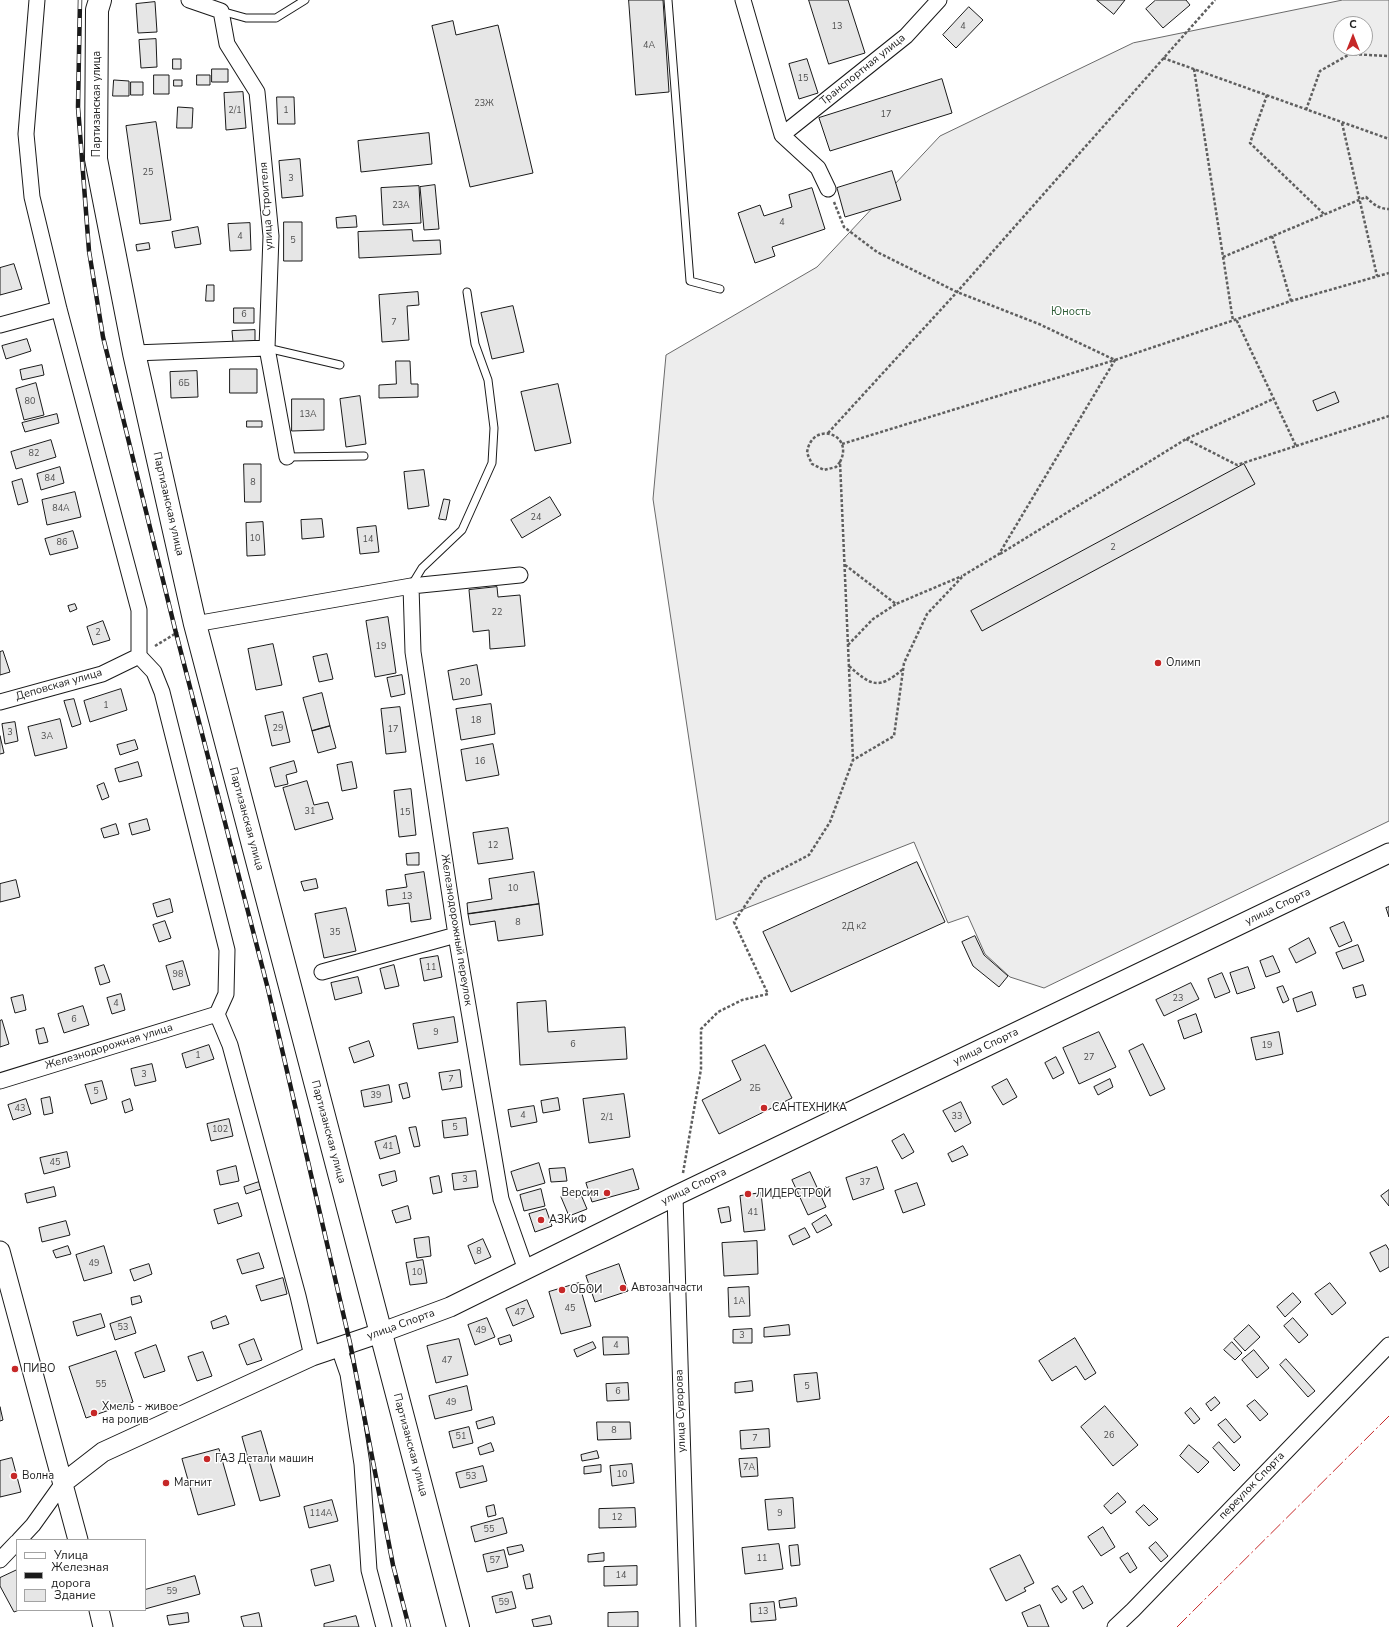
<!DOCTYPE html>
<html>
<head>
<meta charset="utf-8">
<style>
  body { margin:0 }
  #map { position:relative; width:1389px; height:1627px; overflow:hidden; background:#fff; font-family:"Nunito Sans",sans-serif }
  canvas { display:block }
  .legend { position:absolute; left:16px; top:1539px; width:130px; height:72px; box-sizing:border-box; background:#fff; border:1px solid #a3a3a3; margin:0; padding:5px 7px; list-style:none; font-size:12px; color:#1a1a1a }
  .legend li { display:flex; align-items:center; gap:8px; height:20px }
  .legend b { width:20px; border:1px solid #a3a3a3 }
  .north { position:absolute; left:1333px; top:16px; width:40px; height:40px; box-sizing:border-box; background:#fff; border:1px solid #a3a3a3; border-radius:50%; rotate:0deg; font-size:11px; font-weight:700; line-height:16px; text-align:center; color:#1a1a1a }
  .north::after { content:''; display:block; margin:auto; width:14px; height:18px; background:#c62828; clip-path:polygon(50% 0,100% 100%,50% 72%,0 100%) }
</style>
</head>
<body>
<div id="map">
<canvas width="1389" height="1627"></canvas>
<ul class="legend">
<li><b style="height:5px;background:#fff"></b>Улица</li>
<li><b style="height:5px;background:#1a1a1a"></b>Железная дорога</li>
<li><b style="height:11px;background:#e6e6e6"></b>Здание</li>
</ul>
<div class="north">С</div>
</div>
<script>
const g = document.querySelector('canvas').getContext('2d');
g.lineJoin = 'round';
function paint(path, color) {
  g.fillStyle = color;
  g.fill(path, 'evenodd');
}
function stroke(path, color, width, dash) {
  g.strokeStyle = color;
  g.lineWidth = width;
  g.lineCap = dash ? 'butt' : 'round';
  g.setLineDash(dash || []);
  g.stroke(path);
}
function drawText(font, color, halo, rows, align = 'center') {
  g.font = font + ' "Nunito Sans",sans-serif';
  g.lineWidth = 3;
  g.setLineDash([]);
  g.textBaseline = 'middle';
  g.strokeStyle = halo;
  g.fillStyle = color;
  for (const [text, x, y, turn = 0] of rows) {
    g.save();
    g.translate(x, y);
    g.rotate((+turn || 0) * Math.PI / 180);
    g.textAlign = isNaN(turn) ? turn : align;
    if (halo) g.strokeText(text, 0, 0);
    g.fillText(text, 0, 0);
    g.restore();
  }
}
const built = new Path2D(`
  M1343,0h46v821l-345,167 -34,-11 -25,-23 -17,-38 -20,7 -34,-81 -198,78 -63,-421 13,-144 151,-88 123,-131 193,-93zM1341,24h24v24h-24z`);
paint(built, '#ededed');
stroke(built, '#6a6a6a', 1);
const building = new Path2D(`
  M629,0h34l6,92 -33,3z
  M809,0h39l17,53 -36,11z
  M1097,0h28l-11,14z
  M1156,0h30l4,5 -27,23 -17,-19z
  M155,2l2,30 -19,1 -2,-29z
  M969,7l14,13 -27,28 -13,-13z
  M453,21l3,14 42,-10 35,148 -63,14 -38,-161z
  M156,39l1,28 -16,1 -2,-28z
  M173,59h8v10h-8z
  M807,59l11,34 -19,6 -10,-35z
  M212,69h16v13h-16z
  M154,75h15v19h-15z
  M197,75h13v10h-13z
  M942,79l10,34 -122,38 -11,-33z
  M114,80l15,1v15h-16z
  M174,80h8v6h-8z
  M131,82h12v13h-12z
  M243,92l3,36 -20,2 -2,-37z
  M277,97h17l1,27h-17z
  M178,107l15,1 -1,20h-15z
  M156,122l15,98 -31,4 -14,-98z
  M429,133l3,31 -71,8 -3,-31z
  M300,159l3,37 -21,2 -3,-37z
  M892,171l9,29 -56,17 -8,-29z
  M435,185l4,44 -15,1 -4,-43z
  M419,186l2,37 -38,2 -2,-37z
  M812,188l13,41 -53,18 3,9 -20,7 -17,-50 22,-8 4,11 28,-9 -3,-12z
  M356,216l1,11 -20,1 -1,-10z
  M284,222h18v39h-18z
  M250,223l1,27 -21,1 -2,-27z
  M198,227l3,17 -26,4 -3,-16z
  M412,230l1,11 27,-1 1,14 -82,4 -1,-26z
  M149,243l1,6 -13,2 -1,-6z
  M14,264l8,25 -22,6v-27z
  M207,285h7v16h-8z
  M418,292l1,13 -12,1 2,34 -27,2 -3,-47z
  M513,306l11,46 -32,7 -11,-46z
  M234,308h20v15h-20z
  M255,330v11l-22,1 -1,-11z
  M27,339l4,12 -25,8 -4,-13z
  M396,361h14l1,23h7v13l-39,1v-13l17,-1z
  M42,365l2,10 -22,5 -2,-10z
  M230,369h27v24h-27z
  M197,371l1,26 -27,1 -1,-26z
  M36,383l8,32 -20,5 -8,-31z
  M558,384l13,59 -36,8 -14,-59z
  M1335,392l4,10 -22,9 -4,-10z
  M360,396l6,48 -20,3 -6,-48z
  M292,399h32v31l-32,1z
  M57,414l2,9 -34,9 -3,-9z
  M247,421h15v6h-15z
  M51,440l5,17 -40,12 -5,-17z
  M244,464h17v38h-16z
  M1244,464l11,20 -273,147 -11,-20z
  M60,467l4,16 -23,7 -4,-16z
  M424,470l5,36 -21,3 -4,-37z
  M22,479l6,23 -10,3 -6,-23z
  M75,492l6,25 -34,8 -5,-25z
  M550,497l11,18 -39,23 -11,-18z
  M444,499l6,1 -4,20 -7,-1z
  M322,519l2,18 -22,2 -1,-19z
  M263,522l2,33 -18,1 -1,-33z
  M376,526l3,26 -19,2 -3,-26z
  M73,531l5,17 -28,7 -5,-16z
  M497,587l1,10 22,-2 5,51 -35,3 -1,-19 -16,2 -4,-42z
  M75,604l2,5 -7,3 -2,-6z
  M388,617l8,56 -21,4 -9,-56z
  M103,621l7,19 -17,5 -6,-18z
  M273,644l9,41 -26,5 -8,-41z
  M3,651l7,21 -10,3v-23z
  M327,654l6,25 -14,3 -6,-25z
  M477,665l5,30 -29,5 -5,-29z
  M402,675l3,19 -14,3 -4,-19z
  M121,689l6,21 -37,12 -6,-21z
  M322,693l8,33 -18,5 -9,-33z
  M74,699l7,25 -9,3 -8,-26z
  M491,704l4,30 -34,6 -5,-31z
  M400,707l6,45 -20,2 -5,-45z
  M283,712l7,30 -18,4 -7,-30z
  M60,719l7,29 -32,8 -7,-29z
  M15,722l3,19 -13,3 -3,-20z
  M330,726l6,22 -18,5 -6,-22z
  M0,736l4,17 -4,1z
  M135,740l3,9 -18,6 -3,-10z
  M493,744l6,31 -33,6 -5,-31z
  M294,761l3,11 -11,3 2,9 -13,3 -5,-19z
  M138,762l4,14 -23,6 -4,-13z
  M352,762l5,26 -15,3 -5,-26z
  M307,781l7,24 14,-3 5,17 -38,11 -12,-42z
  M104,783l5,14 -7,3 -5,-14z
  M411,789l5,46 -17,2 -5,-46z
  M147,819l3,11 -18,5 -3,-11z
  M116,824l3,10 -15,4 -3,-9z
  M508,828l5,31 -35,5 -5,-31z
  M419,853v12h-12l-1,-11z
  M917,862l28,60 -154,70 -28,-60z
  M424,872l7,47 -20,3 -2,-19 -21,3 -2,-16 21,-3 -2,-12z
  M534,872l5,32 -71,10 -1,-11 25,-4 -3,-20z
  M316,879l2,9 -14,3 -3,-9z
  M16,880l4,17 -20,5v-18z
  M170,899l3,13 -16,5 -4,-13z
  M539,904l4,31 -45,6 -3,-20 -25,4 -2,-11z
  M1389,907v10l-3,-9z
  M346,908l10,43 -32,7 -9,-44z
  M165,921l6,17 -12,4 -6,-17z
  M1344,922l8,19 -13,6 -9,-19z
  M975,936l9,19 24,21 -9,11 -26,-21 -11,-24z
  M1309,938l7,15 -20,10 -7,-14z
  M1358,945l6,16 -21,8 -7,-16z
  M438,956l4,21 -18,4 -4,-22z
  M1273,956l7,16 -14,5 -6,-16z
  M183,961l7,24 -17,5 -7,-24z
  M104,965l6,17 -10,3 -5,-17z
  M394,965l5,21 -14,3 -5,-20z
  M1248,967l7,21 -18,6 -7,-21z
  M1222,973l8,19 -15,6 -7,-19z
  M358,977l4,16 -27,7 -4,-17z
  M1191,983l8,16 -35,17 -8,-16z
  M1363,985l3,10 -10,3 -3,-10z
  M1283,986l6,14 -6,3 -6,-15z
  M1312,992l4,13 -19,7 -4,-13z
  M121,994l4,16 -13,4 -5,-16z
  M23,995l3,15 -11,3 -4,-15z
  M546,1001l2,31 77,-5 2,32 -107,6 -3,-62z
  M83,1006l6,19 -25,8 -6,-19z
  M1196,1014l6,18 -18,7 -6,-18z
  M454,1017l4,25 -40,7 -5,-25z
  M2,1020l7,24 -9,3v-26z
  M44,1028l4,14 -9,2 -3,-14z
  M1099,1032l17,35 -37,17 -16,-36z
  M1279,1032l4,22 -27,6 -5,-22z
  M369,1041l5,15 -20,7 -5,-15z
  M1143,1044l22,45 -15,7 -21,-45z
  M209,1045l5,14 -28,9 -4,-14z
  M765,1045l27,53 -73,36 -17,-34 39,-20 -9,-19z
  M1056,1057l8,16 -11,6 -8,-16z
  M152,1064l4,17 -21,5 -4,-17z
  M460,1070l2,17 -20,3 -3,-17z
  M1007,1079l10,18 -14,8 -11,-18z
  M1110,1079l3,8 -15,8 -4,-8z
  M102,1081l5,18 -16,5 -6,-19z
  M407,1083l3,14 -7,2 -4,-14z
  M389,1085l3,17 -28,5 -3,-16z
  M624,1094l6,43 -41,6 -6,-44z
  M50,1097l3,16 -9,2 -3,-16z
  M558,1098l2,12 -17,3 -2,-12z
  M26,1099l5,15 -18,6 -5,-15z
  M130,1099l3,11 -8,3 -3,-11z
  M961,1102l10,21 -16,9 -12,-21z
  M534,1106l3,16 -26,5 -3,-17z
  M466,1118l2,17 -24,3 -2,-17z
  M229,1119l4,17 -22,5 -4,-17z
  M416,1127l4,19 -6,1 -5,-19z
  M904,1134l10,18 -12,7 -10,-18z
  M396,1136l4,17 -20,6 -5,-17z
  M963,1146l5,9 -16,7 -4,-8z
  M67,1152l3,15 -26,7 -4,-16z
  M539,1163l6,20 -28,8 -6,-19z
  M236,1166l3,15 -19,4 -3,-14z
  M877,1167l7,22 -31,11 -7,-22z
  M565,1168l2,13 -16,1 -2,-13z
  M633,1169l6,20 -47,13 -6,-19z
  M395,1171l2,10 -15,5 -3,-11z
  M476,1171l2,16 -24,3 -2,-16z
  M810,1172l16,35 -18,8 -16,-35z
  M439,1176l3,16 -9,2 -3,-16z
  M259,1182l2,7 -15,5 -2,-7z
  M917,1183l8,22 -22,8 -8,-22z
  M54,1187l2,9 -29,7 -2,-9z
  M541,1189l4,17 -21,5 -4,-16z
  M579,1190l8,19 -18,7 -8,-19z
  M1389,1190v16l-8,-10z
  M761,1193l4,37 -21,2 -4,-36z
  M238,1203l4,13 -24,8 -4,-14z
  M408,1206l3,13 -15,4 -4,-12z
  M729,1207l2,14 -10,2 -3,-14z
  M546,1209l6,17 -17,6 -6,-18z
  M826,1215l6,10 -15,8 -5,-9z
  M66,1221l4,14 -28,7 -3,-14z
  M805,1228l5,9 -17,8 -4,-9z
  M429,1237l2,19 -14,2 -3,-19z
  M483,1239l8,18 -16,7 -7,-18z
  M757,1241l1,33 -34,2 -2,-33z
  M1386,1245l3,5v17l-9,5 -10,-19z
  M68,1246l3,8 -15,4 -3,-7z
  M104,1246l8,27 -28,8 -8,-26z
  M259,1253l5,15 -22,6 -5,-14z
  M423,1260l4,23 -17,2 -4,-22z
  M149,1264l3,10 -18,7 -4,-11z
  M619,1264l9,27 -33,11 -9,-26z
  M283,1278l4,16 -26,7 -5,-15z
  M579,1283l12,43 -30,8 -12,-42z
  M1330,1283l16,20 -14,12 -17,-21z
  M749,1287l1,29 -21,1 -1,-29z
  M1293,1293l8,9 -16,15 -8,-10z
  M140,1296l2,6 -10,3 -1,-7z
  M527,1300l7,17 -21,9 -7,-17z
  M101,1314l4,13 -28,9 -4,-14z
  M226,1316l3,8 -16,5 -2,-7z
  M131,1317l5,16 -21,7 -5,-16z
  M487,1318l8,19 -20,8 -7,-20z
  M1293,1318l15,17 -9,8 -15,-17z
  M789,1325l1,10 -26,2v-9z
  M1249,1325l11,12 -15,14 -11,-12z
  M752,1329v14h-19v-13z
  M510,1335l2,6 -12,4 -2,-6z
  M603,1337h25l1,17 -25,1z
  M1075,1338l21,35 -11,7 -9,-14 -24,15 -13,-20z
  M254,1339l8,21 -15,5 -8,-20z
  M459,1339l9,36 -32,8 -9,-37z
  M593,1342l3,6 -19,9 -3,-7z
  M1232,1342l10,11 -7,7 -11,-10z
  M156,1345l9,26 -21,7 -9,-25z
  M1254,1350l15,18 -12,10 -15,-18z
  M116,1351l17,51 -47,16 -17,-51z
  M203,1352l9,24 -15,5 -9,-24z
  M1286,1359l29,32 -7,6 -28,-32z
  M817,1373l3,26 -23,3 -3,-27z
  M752,1381l1,10 -18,2v-10z
  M628,1383l1,17 -22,1 -1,-17z
  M467,1386l5,24 -37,9 -6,-23z
  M1215,1397l5,6 -9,8 -5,-7z
  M1255,1400l13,14 -8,7 -13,-15z
  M1105,1406l33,39 -25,21 -32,-39z
  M0,1407l3,13 -3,1z
  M1191,1408l9,11 -6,5 -9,-11z
  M493,1417l2,7 -17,5 -2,-7z
  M1226,1419l15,18 -7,6 -16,-18z
  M597,1422h33l1,17 -33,1z
  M469,1427l4,16 -20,5 -4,-16z
  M769,1429l1,18 -29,2 -1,-18z
  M261,1431l19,65 -20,5 -18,-64z
  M1219,1442l21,23 -6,6 -21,-23z
  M491,1443l3,8 -14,4 -2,-7z
  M1189,1445l20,17 -11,11 -18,-17z
  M219,1449l16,56 -37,10 -16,-56z
  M597,1451l2,7 -17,3 -1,-6z
  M12,1458l9,34 -21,5v-36z
  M757,1458l1,18 -17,1 -2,-18z
  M632,1464l2,19 -22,3 -2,-20z
  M601,1465v7l-17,2v-7z
  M483,1466l4,15 -27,7 -4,-15z
  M1118,1493l8,9 -15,12 -7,-8z
  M793,1498l2,30 -27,2 -3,-30z
  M332,1500l6,21 -29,7 -5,-21z
  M494,1505l2,10 -8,2 -2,-10z
  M1144,1505l14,14 -9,7 -13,-14z
  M635,1508l1,19 -37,1v-19z
  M503,1518l4,15 -32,9 -4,-15z
  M1103,1527l12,20 -14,9 -13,-19z
  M1156,1542l12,14 -7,6 -12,-14z
  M779,1544l4,25 -38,5 -3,-26z
  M522,1545l2,6 -15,4 -2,-7z
  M798,1545l2,20 -9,1 -2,-20z
  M504,1550l4,17 -21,5 -4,-17z
  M604,1553v8l-16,1v-7z
  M1128,1553l9,15 -7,5 -10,-15z
  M1020,1555l14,28 -10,5 2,3 -20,10 -16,-32z
  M330,1565l4,16 -19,5 -4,-16z
  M637,1566v19l-33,1v-19z
  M17,1570v40h2l-5,2 -14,-26v-8z
  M530,1574l3,14 -7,1 -3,-13z
  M195,1576l5,18 -55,15v-19z
  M1058,1586l9,13 -6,4 -9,-14z
  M1083,1586l10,17 -10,6 -10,-17z
  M512,1592l4,16 -20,5 -4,-16z
  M796,1598l1,8 -17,2 -1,-7z
  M774,1602l2,18 -25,2 -1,-18z
  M1040,1605l9,22h-21l-6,-14z
  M638,1612v15h-30v-14z
  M188,1613l1,9 -20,3 -2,-9z
  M259,1613l3,14h-18l-3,-10z
  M356,1616l3,11h-35v-3z
  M550,1616l2,8 -18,3 -2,-7z`);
paint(building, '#e6e6e6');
stroke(building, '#1a1a1a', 1);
const service = new Path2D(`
  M668,0l22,281 30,8
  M221,11l25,7h30l29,-18
  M267,348l73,17
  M287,457l77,-1
  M411,586l11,-18 40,-38 30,-67 2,-35 -6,-48 -13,-36 -8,-52`);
const minor = new Path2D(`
  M37,0l-11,134 6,63 27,112 80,301v46l15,16 8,20 65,258 -1,44 -9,20 13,31 68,251 14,60
  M189,0l32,11 6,33 30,48 14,144 -4,112 20,109
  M743,0l39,135
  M782,135l124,-99 33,-36
  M782,135l36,33 10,21
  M0,325l59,-16
  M134,353l133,-5
  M411,586l2,66 43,283 45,264 25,71
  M195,624l216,-38 109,-11
  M0,702l102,-28 37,-18
  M322,972l134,-37
  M0,1081l217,-67
  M675,1196l13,431
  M339,1348l9,26 14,90 7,106 15,57
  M19,1540l14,-15 30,-42
  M0,1560l17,-18
  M1115,1627l18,-17 256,-265`);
const tertiary = new Path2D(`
  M0,1251l78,289
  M63,1483l40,-31 209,-96 68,-23 70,-26 225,-111 714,-343
  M99,1610l4,17`);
const primary = new Path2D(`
  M100,0l-3,10 -1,149 38,194 61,271 263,1003`);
stroke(service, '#1a1a1a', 9);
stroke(minor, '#1a1a1a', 17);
stroke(tertiary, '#1a1a1a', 21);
stroke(primary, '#1a1a1a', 24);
stroke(new Path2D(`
  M1163,58l226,81
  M1194,69l39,252
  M1267,95l-17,48 74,71
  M1306,110l14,-39 30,-17 39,2
  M1342,123l35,153
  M834,202l10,25 33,25 80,40 82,32 76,36 176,-59 98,-28
  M1272,236l19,65
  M1223,257l143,-60c7,7 13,12 23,12
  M828,433l129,-141 258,-292
  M1186,439l51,26 59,-19 -60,-127
  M842,444l273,-84
  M1296,446l93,-30
  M840,462l-4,5 -12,3 -12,-6 -5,-11c4,-33 48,-20 33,9l13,298
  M1000,554l186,-115 87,-40
  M845,565l51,39 66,-28
  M848,645l25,-26 23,-15
  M155,646l23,-14
  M849,666c22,20 30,24 54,3
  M683,1173l18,-104v-40l17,-17 24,-12 26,-6 -34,-72 29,-43 46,-24 21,-33 23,-62 41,-24 10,-73 23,-49 37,-39 35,-21 116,-194`), '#5f5f5f', 2.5, [3, 2]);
stroke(service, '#fff', 7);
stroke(minor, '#fff', 15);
stroke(tertiary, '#fff', 19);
stroke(primary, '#fff', 22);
const rail = new Path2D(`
  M80,0l-2,107 11,144 14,86 73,296 92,356 82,354 43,222 16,62`);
stroke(rail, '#1a1a1a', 4.5);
stroke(rail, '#fff', 3, [9]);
stroke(new Path2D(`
  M1177,1627l212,-211`), '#c62828', 1, [14, 3, 2, 3]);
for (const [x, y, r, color] of [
  [1158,663,4,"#c62828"],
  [764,1108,4,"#c62828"],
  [607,1193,4,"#c62828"],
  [748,1194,4,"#c62828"],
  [541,1220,4,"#c62828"],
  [623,1288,4,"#c62828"],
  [562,1290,4,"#c62828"],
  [15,1369,4,"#c62828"],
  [94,1413,4,"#c62828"],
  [207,1459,4,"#c62828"],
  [14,1476,4,"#c62828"],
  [166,1483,4,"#c62828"]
]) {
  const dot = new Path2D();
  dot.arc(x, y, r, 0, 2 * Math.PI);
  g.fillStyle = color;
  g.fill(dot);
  stroke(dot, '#fff', 1.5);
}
drawText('9px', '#4d4d4d', null, [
  ["13",837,27],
  ["4",963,27],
  ["4А",649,46],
  ["15",803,79],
  ["23Ж",484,104],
  ["2/1",235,111],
  ["1",286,111],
  ["17",886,115],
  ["25",148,173],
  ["3",291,179],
  ["23А",401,206],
  ["4",782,223],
  ["4",240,237],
  ["5",293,241],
  ["6",244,315],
  ["7",394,323],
  ["6Б",184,384],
  ["80",30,402],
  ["13А",308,415],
  ["82",34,454],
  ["84",50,479],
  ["8",253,483],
  ["84А",61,509],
  ["24",536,518],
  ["10",255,539],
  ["14",368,540],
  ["86",62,543],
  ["2",1113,548],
  ["22",497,613],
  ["2",98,633],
  ["19",381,647],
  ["20",465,683],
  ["1",106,706],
  ["18",476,721],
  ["29",278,729],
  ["17",393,730],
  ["3",10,733],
  ["3А",47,737],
  ["16",480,762],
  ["31",310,812],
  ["15",405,813],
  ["12",493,846],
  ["10",513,889],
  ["13",407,897],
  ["8",518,923],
  ["2Д к2",854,927],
  ["35",335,933],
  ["11",431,968],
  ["98",178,975],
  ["23",1178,999],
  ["4",116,1004],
  ["6",74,1020],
  ["9",436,1033],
  ["6",573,1045],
  ["19",1267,1046],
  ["1",198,1056],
  ["27",1089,1058],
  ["3",144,1075],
  ["7",451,1080],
  ["2Б",755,1089],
  ["5",96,1092],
  ["39",376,1096],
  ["43",20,1109],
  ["4",523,1116],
  ["33",957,1117],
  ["2/1",607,1118],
  ["5",455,1128],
  ["102",220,1130],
  ["41",388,1147],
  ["45",55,1163],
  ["3",465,1180],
  ["37",865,1183],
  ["41",753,1213],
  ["8",479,1252],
  ["49",94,1264],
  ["10",417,1273],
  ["1А",739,1302],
  ["45",570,1309],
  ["47",520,1313],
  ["53",123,1328],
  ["49",481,1331],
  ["3",742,1336],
  ["4",616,1346],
  ["47",447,1361],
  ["55",101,1385],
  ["5",807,1387],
  ["6",618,1392],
  ["49",451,1403],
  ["8",614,1431],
  ["26",1109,1436],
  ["51",461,1437],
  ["7",755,1439],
  ["7А",749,1468],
  ["10",622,1475],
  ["53",471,1477],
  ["114А",321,1514],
  ["9",780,1514],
  ["12",617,1518],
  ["55",489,1530],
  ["11",762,1559],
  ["57",495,1561],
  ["14",621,1576],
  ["59",172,1592],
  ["59",504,1603],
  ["13",763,1612]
]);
drawText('11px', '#1a1a1a', '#fff', [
  ["Транспортная улица",863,70,-39],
  ["Партизанская улица",97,104,-90],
  ["улица Строителя",267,206,-94],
  ["Партизанская улица",168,504,77],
  ["Деповская улица",59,685,-16],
  ["Партизанская улица",246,819,75],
  ["улица Спорта",1278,907,-26],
  ["Железнодорожный переулок",456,930,81],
  ["Железнодорожная улица",109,1047,-17],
  ["улица Спорта",986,1047,-26],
  ["Партизанская улица",328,1132,75],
  ["улица Спорта",694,1187,-26],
  ["улица Спорта",401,1325,-20],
  ["улица Суворова",681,1411,-92],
  ["Партизанская улица",410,1445,75],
  ["переулок Спорта",1252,1486,-46]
]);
drawText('11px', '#2b5a34', '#fff', [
  ["Юность",1071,312]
]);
drawText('11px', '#1a1a1a', '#fff', [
  ["Олимп",1166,663],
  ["САНТЕХНИКА",772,1108],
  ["Версия",599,1193,"right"],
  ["ЛИДЕРСТРОЙ",756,1194],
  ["АЗКиФ",549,1220],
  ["Автозапчасти",631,1288],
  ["ОБОИ",570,1290],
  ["ПИВО",23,1369],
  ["Хмель - живое",102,1407],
  ["на ролив",102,1420],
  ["ГАЗ Детали машин",215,1459],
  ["Волна",22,1476],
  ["Магнит",174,1483]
], 'left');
</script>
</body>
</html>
